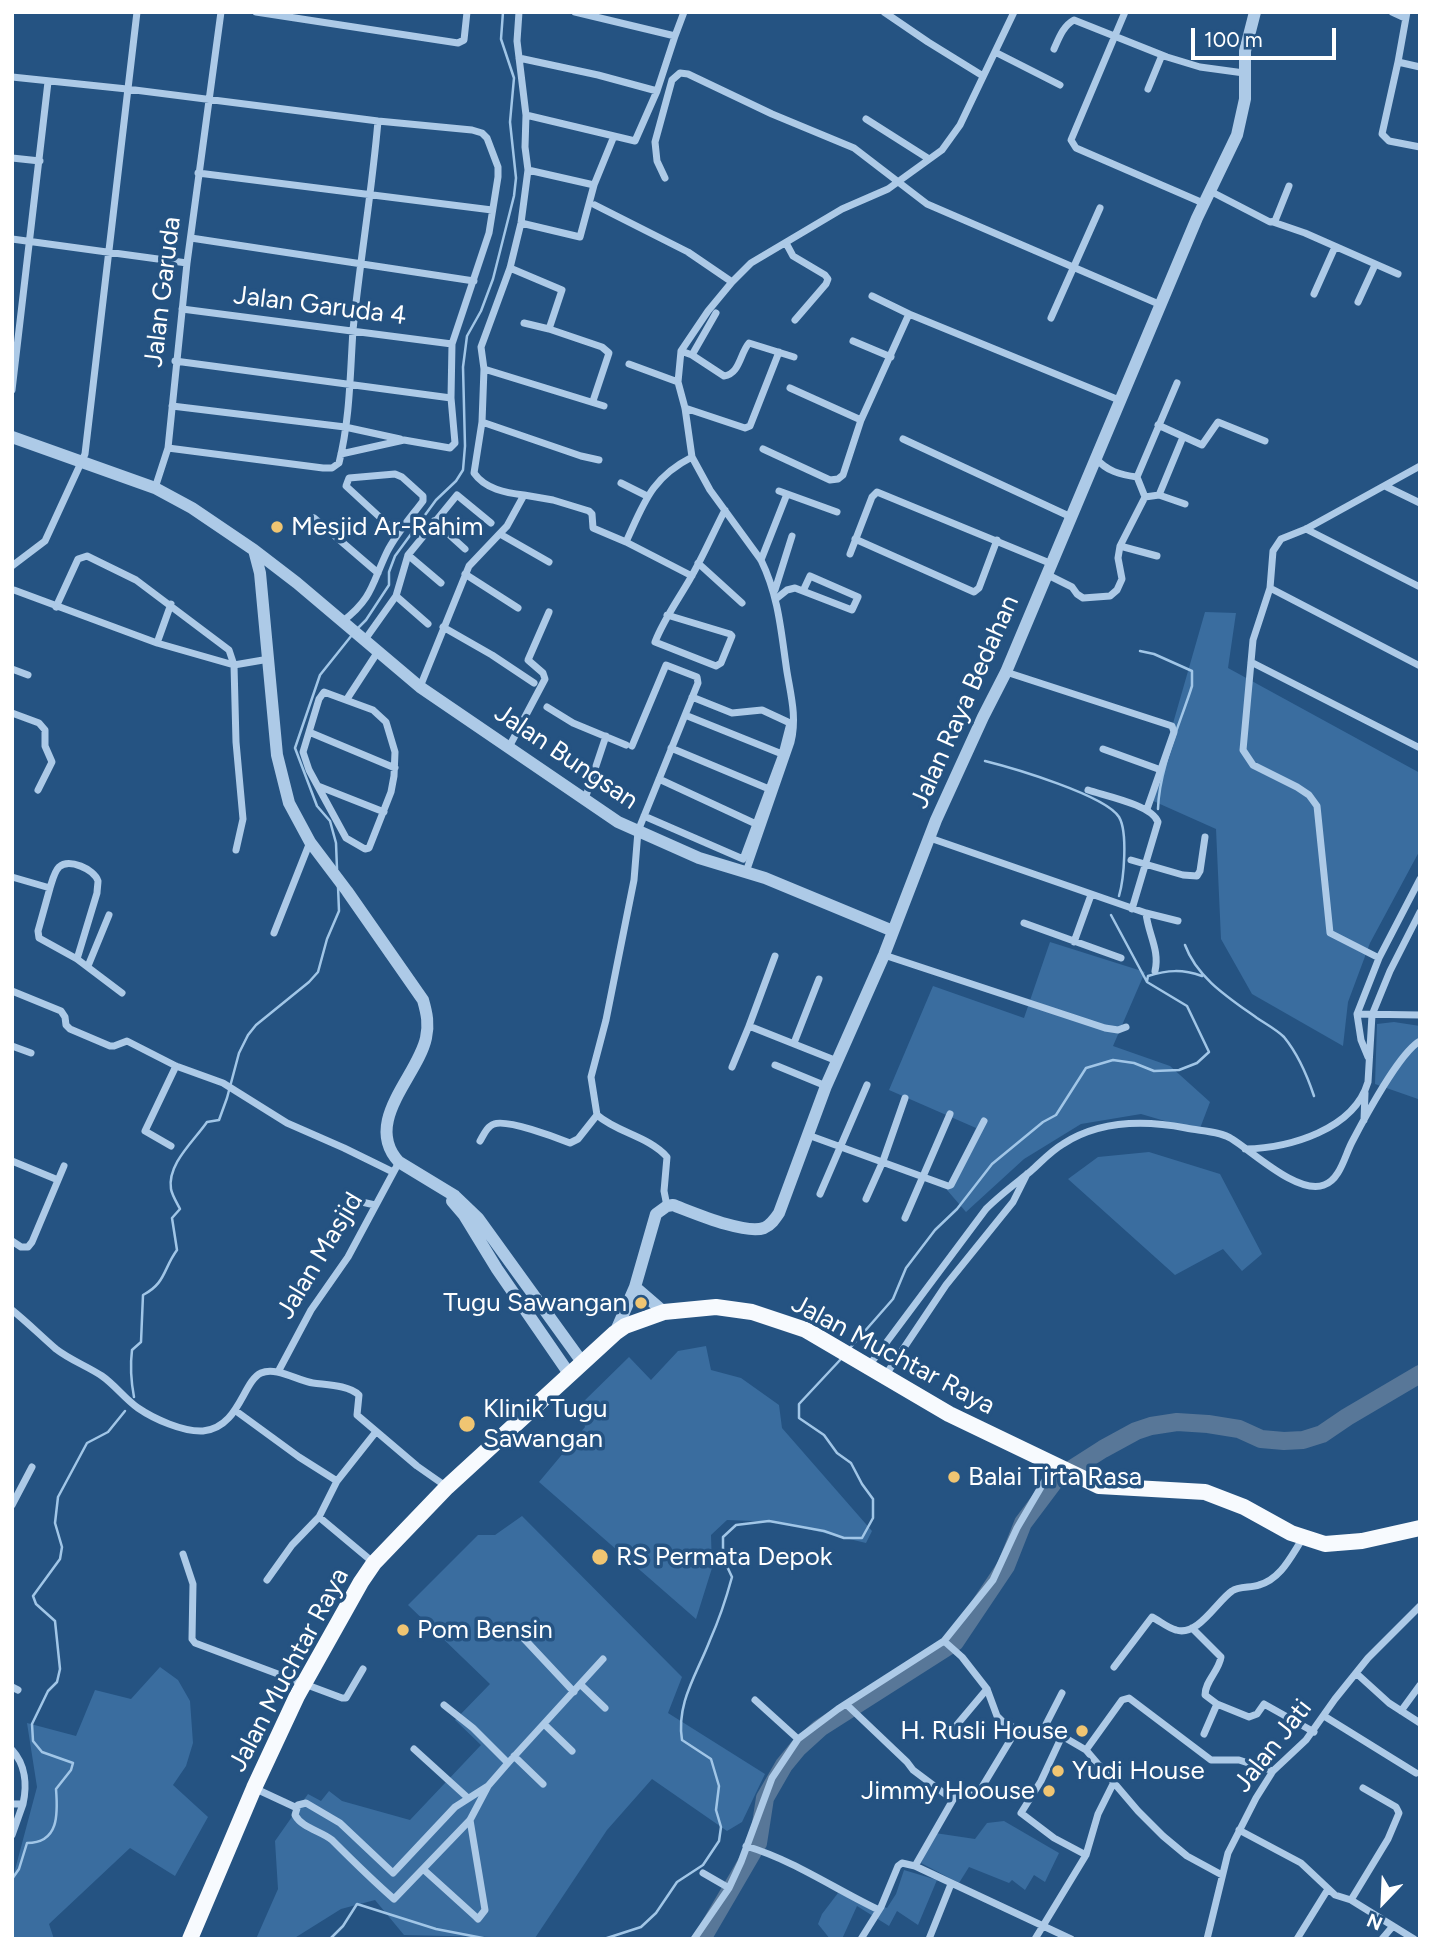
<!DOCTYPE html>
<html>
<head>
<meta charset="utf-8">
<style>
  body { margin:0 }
  #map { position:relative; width:1432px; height:1951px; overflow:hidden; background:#255382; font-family:Figtree,sans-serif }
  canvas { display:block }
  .frame { position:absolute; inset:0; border:14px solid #fff; pointer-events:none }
  .north { position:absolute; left:1348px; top:1867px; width:70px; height:70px; -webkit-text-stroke:5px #255382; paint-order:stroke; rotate:203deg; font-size:19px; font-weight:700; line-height:28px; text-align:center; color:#fff }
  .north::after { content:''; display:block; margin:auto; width:24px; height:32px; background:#fff; clip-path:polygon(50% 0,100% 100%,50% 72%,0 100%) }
  .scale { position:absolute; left:1191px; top:28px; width:145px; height:32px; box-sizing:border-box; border:4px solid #fff; border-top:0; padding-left:9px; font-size:21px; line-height:24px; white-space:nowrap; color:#fff; -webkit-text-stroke:5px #255382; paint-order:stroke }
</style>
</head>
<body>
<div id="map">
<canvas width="1432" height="1951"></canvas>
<div class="frame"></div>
<div class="north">N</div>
<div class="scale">100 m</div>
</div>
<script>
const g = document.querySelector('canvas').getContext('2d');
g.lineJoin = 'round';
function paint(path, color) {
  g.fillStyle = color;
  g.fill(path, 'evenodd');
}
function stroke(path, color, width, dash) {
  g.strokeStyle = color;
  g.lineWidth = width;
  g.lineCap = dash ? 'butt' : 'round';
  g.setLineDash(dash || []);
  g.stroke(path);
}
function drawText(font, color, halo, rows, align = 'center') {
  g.font = font + ' Figtree,sans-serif';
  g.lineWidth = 7;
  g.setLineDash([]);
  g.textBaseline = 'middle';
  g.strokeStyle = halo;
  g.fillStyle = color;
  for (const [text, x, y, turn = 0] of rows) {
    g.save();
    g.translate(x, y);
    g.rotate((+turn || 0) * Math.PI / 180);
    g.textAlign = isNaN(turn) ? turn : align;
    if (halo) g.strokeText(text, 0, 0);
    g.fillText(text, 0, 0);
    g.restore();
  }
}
paint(new Path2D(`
  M1205,612l31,1 -8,55 192,105v77l-50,93 -22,59 -5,44 -91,-52 -31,-55 -5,-110 -65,-29z
  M1050,942l95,30 -32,74 57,20 40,36 -11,29 -58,-17 -60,10 -57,35 -58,53 -19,-22 29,-62 -87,-38 44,-104 91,32z
  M1394,1022l26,4v70l-2,3 -43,-15 2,-60z
  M1149,1152l71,22 42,80 -20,17 -19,-22 -48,26 -107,-96 30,-22z
  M706,1346l5,24 30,8 38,27 3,23 90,103 -6,12 -88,-21 -51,-2 -16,15 1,33 -16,51 -157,-137 46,-55 -6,-21 50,-49 22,23 27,-29z
  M522,1516l160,161 -14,36 97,61 -23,48 -15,9 -75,-52 -45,51 -72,108 -131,-3 -29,-35 -34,9 -48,30h-37l22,-50 -3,-48 33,-47 13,7 8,-10 13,10 68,19 71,-75 -26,-25 35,-36 -82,-79 70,-70h17z
  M160,1667l18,13 12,21 3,42 -7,23 -13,19 35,32 -33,59 -45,-28 -81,76 5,15h-42v-58l25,-94 -10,-64 49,13 19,-46 36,9z
  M1004,1821l55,32 -14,29 -11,-7 -9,15 -13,-10 -3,3 -40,-16 -10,16 -38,-20 14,-30 40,6 12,-16z
  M904,1870l33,10 -19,45 -21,-14 -8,15 -32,-20 -15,33h-12l-12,-15 4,-10 16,-21 49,15 9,-14z`), '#3a6d9f');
stroke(new Path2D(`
  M356,630l10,-10 23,-35v-13l6,-16 41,-56 20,-19 7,-11 2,-24 -2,-79 4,-31 14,-25 12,-32 21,-83 2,-18 -6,-56 4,-44 -13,-39 2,-27
  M1140,651l14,3 38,17v15c-12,38 -33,83 -34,123
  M985,761c28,7 120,34 134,56 9,15 5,62 0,79
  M337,869l-1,-26 -6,-22 -13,-15 -22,-58 25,-73 32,-40
  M1185,945c12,33 44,53 72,73 9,6 20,12 27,19 14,17 23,38 30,59
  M1147,981l1,-5c20,-6 34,-7 54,0
  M850,1348l43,-49 13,-31 29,-38 22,-21 35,-45 51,-42 13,-7 30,-47 27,-8 21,3 20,8 25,-1 18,-7 12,-11 -22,-46 -40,-24 -36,-67
  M134,1397c-3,-16 -4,-31 -2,-47l9,-8 2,-47c23,-12 20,-26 34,-45l-5,-32 8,-9c-3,-6 -8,-14 -9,-20 -4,-25 23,-48 36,-67l12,-2 8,-22 12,-45 9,-18 8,-10 53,-43 9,-10 9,-33 12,-28 -1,-25
  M12,1879l7,-10 8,-26c32,0 31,-29 29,-54l15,-19 2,-7 -31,-11 -9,-11 -1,-17 16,-33 9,-9 3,-13 -5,-48 -19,-17 -3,-8 27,-37 2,-12 -7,-24 3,-26 29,-54 21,-11 17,-21
  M330,1939l13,-13 14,-22 79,25 52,10
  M604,1939l37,-12 15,-14 21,-31 26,-17 16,-24 2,-14 -5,-17 3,-24 -8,-27 -29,-19c-6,-37 15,-66 28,-100 9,-20 16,-41 22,-63l-9,-19v-21l13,-12 33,-4 55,10 20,7h18l11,-20v-19l-11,-15 -11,-21 -14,-10 -13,-18 -25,-17v-14l42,-45`), '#a1c6e7', 2.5);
stroke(new Path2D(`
  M702,1939l56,-96 7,-45 19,-33 14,-17 22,-20 135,-86 51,-76 17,-43 33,-44 47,-30 33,-18 15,-5 26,-4 31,2 31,5 22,10 23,2 19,-1 19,-6 25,-17 73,-43`), '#587798', 18);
stroke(new Path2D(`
  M256,12l202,31 6,-3 3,-28
  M519,12l-2,29 9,74
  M884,12l44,30 55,34
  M1125,12l-54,128 5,8 127,55
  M1392,12l13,6
  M1407,12l-9,50 22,5
  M675,36l9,-24
  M1054,49c5,-11 9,-23 20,-29l93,37 33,10 44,6
  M995,52l65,33
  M519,58l79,17 59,16
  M1398,62l-16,72 7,7 31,6
  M12,77l115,12 251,32 94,9 10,3 5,5 11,29v10l-9,56 -37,111 -1,54 4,45 -5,5 -46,-8 -63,14
  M1148,89l14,-34
  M866,119l63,40
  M12,158l28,3
  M528,170l66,15
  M198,173l294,37
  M665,178l-8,-17 -2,-19 17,-62 8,-7 8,1 84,40 82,34 73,56 234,101
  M1210,191l60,31 5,-1 14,-35
  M595,205l93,47 44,30
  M1273,222l32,11 93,41
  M521,223l59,14 14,-52 20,-49
  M191,238l283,43
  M12,239l175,24
  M786,243l7,13 32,19 3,4 -2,5 -31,36
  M510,268l52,22 -13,39 53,18 7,6 -16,48
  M1314,294l21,-47
  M872,296l37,18
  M1358,302l17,-37
  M182,309l270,35
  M1051,318l49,-110
  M524,323l25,6
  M853,341l38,16
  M681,351l11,4 32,21c16,-2 16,-23 25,-33l45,14
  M692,355l24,-42
  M175,361l276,37
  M629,364l49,18
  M484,369l120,37
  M790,388l71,32 48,-106 210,86
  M12,390l36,-308
  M172,406l173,21 55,12
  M685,408l60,20 5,-2 29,-74
  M482,422l99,34 18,4
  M1158,425l44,20 16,-23 47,19
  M903,439l168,78
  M168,448l155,20h9l7,-5c11,-44 11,-88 14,-133 7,-70 19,-139 25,-209
  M763,449l67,31 8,-1 5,-4 18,-55
  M1137,477l40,-94
  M621,483l26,13
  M1385,486l35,17
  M155,488l13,-40 19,-185 34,-251
  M779,491l58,21
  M524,495l29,5 36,11 3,3 1,14 33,14
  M1159,495l24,-58
  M1145,497l14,-2 26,9
  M314,518l64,55
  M434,521l31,28
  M1306,529l114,58
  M500,534l49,28
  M855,539l119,53 5,-4 18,-48
  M1120,546l37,10
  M850,554l22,-57 5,-5 175,72
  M408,555l33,28
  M761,560l26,-66
  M698,563l44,40
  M12,566l33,-25 40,-87 52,-442
  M465,574l53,34
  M1048,575l24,12 5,7 6,4 27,-2 7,-6 5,-11 -4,-21 2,-12 25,-49 -8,-20c-16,-2 -31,-6 -41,-19
  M692,576l-66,-34c18,-39 25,-64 66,-85
  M1270,588l150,78
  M14,590l143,53 77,22 35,-6
  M775,590l17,-54
  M396,596l32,28
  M777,598l10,-8 8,-2 57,22 6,-13 -48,-21 -7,15
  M56,607l22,-48 9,-3 49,24 93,70 5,15 2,77 7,77 -7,31
  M667,615l63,19 2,2 -11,27 -5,3 -61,-24c9,-23 23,-42 35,-63 13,-22 23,-46 35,-69
  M343,621c30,-23 29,-38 44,-69 9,-18 24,-35 36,-51v-5l-21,-19 -7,-3 -46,4 -3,8 52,48
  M443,627l49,28 42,28
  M364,641l32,-45 12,-41 49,-60 34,28
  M157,643l14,-39
  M1251,662l169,86
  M12,669l16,6
  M1006,672l166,54 2,6 -27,77
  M420,687l49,-121 38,-40 17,-31c-18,-2 -39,-6 -50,-22l8,-51 2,-53 -3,-22 29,-79 11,-45 7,-53 -3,-23 1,-32 109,26 22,-50 18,-55 -100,-24
  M324,692l49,18 13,12 9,30 -1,24 -3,16 -22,56 -4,1 -19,-11 -37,-68 -6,-18 16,-53z
  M347,699l30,-46
  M547,707l26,16 53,22
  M12,713l27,10 6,7v16l7,16 -14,28
  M685,715l97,39
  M309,732l86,36
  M632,746l34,-81 31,12 1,6 -60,148 -4,49 -28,140 -15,57 6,38c21,18 51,21 70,42l-3,34 3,15
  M509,747l36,-68 -2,-6 -15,-13 21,-48
  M671,748l98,41
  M1103,749l58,21
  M659,779l97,45
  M318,786l66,26
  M1088,790c18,6 64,15 70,32l-26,87
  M585,799l21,-63
  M644,816l99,43 39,-105 8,-31 -28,-13 -30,3 -40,-16
  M930,838l216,75 32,8
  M1131,860l52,15 14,1 3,-5 5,-34
  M746,872l45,-130c6,-24 0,-46 -4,-70 -6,-40 -8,-75 -26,-112l-51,-70 -18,-33 -7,-49 -7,-26 3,-31 27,-40 24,-29 19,-19 91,-54 46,-20 54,-39 18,-25 54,-113
  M12,877l38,11c2,-6 4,-16 9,-21 10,-9 35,2 39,14 0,3 -1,9 -1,12l-20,66 45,34
  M50,888l-12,43 1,7 38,21
  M1146,913c2,21 14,37 9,58
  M1024,923l97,35
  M274,933l36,-91
  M1074,942l17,-47
  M884,955l221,73 13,2 8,-3
  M775,956l-26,70 88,35
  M1379,958l-49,-25 -13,-127 -8,-11 -12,-8 -44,-22 -10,-15 10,-110 17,-52 3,-37 8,-12 25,-10 114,-63
  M88,966l21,-51
  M12,991l49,20 4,6 1,8 4,4 40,17h4l13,-5 49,25 47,17 64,40 57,25 49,24
  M1357,1014l63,1
  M794,1043l25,-64
  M12,1046l19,7
  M1368,1057l-7,-17 -4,-26 22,-56 41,-79
  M775,1065l51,21
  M732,1067l17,-41
  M1364,1120l1,-27
  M808,1135l140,51 3,-1 33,-64
  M480,1141c3,-5 7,-15 14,-17 13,-5 61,13 76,19l8,-4 19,-24
  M171,1146l-26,-15 31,-65
  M1245,1149c44,-1 109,-19 123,-67l4,-67 18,-44 30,-59
  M12,1161l46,19
  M820,1194l47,-109
  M866,1199l17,-38 22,-63
  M353,1200l22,5
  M905,1218l45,-104
  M12,1241l9,6h7l4,-5 32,-76
  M12,1310c15,12 29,26 44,39 14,11 31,17 46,27 13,9 23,23 36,32 16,11 45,24 65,23 36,-3 40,-50 58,-58 15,-7 37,8 52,10 14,2 35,2 46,12l-2,20 60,51 30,21
  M868,1367l118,-158c14,-14 29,-25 45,-38 10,-9 20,-20 32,-27 37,-24 81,-24 123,-16 14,3 35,3 46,11 21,13 66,56 92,46 16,-5 21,-30 28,-43 12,-23 48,-90 68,-101
  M278,1372l33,-62 37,-53 51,-95
  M885,1376l61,-91 67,-83 14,-28
  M236,1411l63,46 38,24
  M12,1505l20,-38
  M319,1517l55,46
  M183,1554l10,30 -1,55 3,4 147,55h4l17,-29
  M267,1580l25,-35 27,-28 18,-36 38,-48
  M514,1628l60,64
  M1192,1628l29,29c-2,14 -16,24 -16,38l12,9
  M944,1641l18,16 25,32 10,27 7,7 13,6 45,7 24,14 52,61 25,25 24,20 35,19
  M1114,1667l38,-50c8,4 16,11 24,13 22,7 41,-29 56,-39 7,-5 19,-3 27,-6 22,-6 32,-29 44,-47
  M1356,1673l33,30 31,20
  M581,1685l24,23
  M12,1687l6,3
  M755,1700l43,39
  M846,1704l61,58 6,8 40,30
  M444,1705l29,23 35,35 95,-104
  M1401,1711l19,-26
  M1324,1716l92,57
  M544,1724l28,27
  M1042,1732l20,-39
  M950,1733l37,-44
  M1204,1734l13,-30 32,13 8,-3 7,-10 50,28
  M1062,1736l-21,45 -20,32 33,25 32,17
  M414,1749l54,49
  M12,1750c14,15 15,36 11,54h-11
  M1086,1750l36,-50 7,-2 82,62h28l34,11
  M514,1756l29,28
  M488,1786l-18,34 -76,79c-22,-19 -42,-39 -62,-59 -11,-9 -30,-12 -37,-25l3,-10 8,-2 34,20 53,50 62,-66z
  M488,1786l20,-23
  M254,1788l43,20
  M1239,1830l62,33 34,32 16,5 63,39
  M12,1835l11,-31
  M746,1846c49,15 87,42 133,64
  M915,1866l39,-68 13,-7 12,1 38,-63
  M423,1869l53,48 2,2 7,-9 -15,-90
  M703,1873l26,15
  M1351,1900l37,-61 11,-26 -3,-6 -33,-19
  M694,1939l35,-51 12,-26 31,-84 26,-39 40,-30 106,-68 49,-61 24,-52 37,-63
  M861,1939l20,-32 17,-41 4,-3 13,3 156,73
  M929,1939l22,-55
  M1035,1939l51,-84 12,-41 16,-32
  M1207,1939l21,-86 28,-55 17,-27 33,-31 29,-41 33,-41 52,-52
  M1297,1939l31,-50
  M1382,1939l11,-13`), '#adcae7', 7);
stroke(new Path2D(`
  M12,437l143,51 37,20 62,42 43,33 123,104 198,135 81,36 66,20 128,53
  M254,550l6,23 17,182 12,48 21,39 37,49 76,109c4,14 6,24 3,38 -8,38 -64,84 -27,124l56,34 23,22 104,144
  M452,1201l12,14 33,54 73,106
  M635,1287l29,25
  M615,1333l20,-46 21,-73 11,-8 6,-1c19,7 72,30 91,23 7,-3 11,-9 15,-15l47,-127 58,-131 52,-135 47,-103 23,-45 191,-454 40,-83 8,-36v-48l10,-39`), '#adcae7', 12);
stroke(new Path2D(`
  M190,1939l64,-151 43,-92 64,-114 13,-19 73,-76 168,-154 10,-7 39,-14 52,-5 36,5 54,18 143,84 150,72 106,6 39,15 47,26 34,11 37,-3 58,-13`), '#f7fafe', 16);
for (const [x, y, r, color] of [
  [277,527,7,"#f0c572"],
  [641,1303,7,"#f0c572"],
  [467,1424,9,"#f0c572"],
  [954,1477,7,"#f0c572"],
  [600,1557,9,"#f0c572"],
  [403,1630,7,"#f0c572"],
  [1082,1731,7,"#f0c572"],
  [1058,1771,7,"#f0c572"],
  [1049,1791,7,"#f0c572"]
]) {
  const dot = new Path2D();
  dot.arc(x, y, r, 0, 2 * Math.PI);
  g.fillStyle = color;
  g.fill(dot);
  stroke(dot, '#255382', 2.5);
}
drawText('26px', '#fff', '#255382', [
  ["Jalan Garuda",163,292,-83],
  ["Jalan Garuda 4",320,306,7],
  ["Jalan Raya Bedahan",965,702,-66],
  ["Jalan Bungsan",566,757,34],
  ["Jalan Masjid",320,1256,-59],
  ["Jalan Muchtar Raya",893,1355,28],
  ["Jalan Muchtar Raya",289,1670,-62],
  ["Jalan Jati",1273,1746,-52]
]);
drawText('26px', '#fff', '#255382', [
  ["Mesjid Ar-Rahim",291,527],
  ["Tugu Sawangan",627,1303,"right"],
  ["Klinik Tugu",483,1409],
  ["Sawangan",483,1439],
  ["Balai Tirta Rasa",968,1477],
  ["RS Permata Depok",616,1557],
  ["Pom Bensin",417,1630],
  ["H. Rusli House",1068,1731,"right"],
  ["Yudi House",1072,1771],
  ["Jimmy Hoouse",1035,1791,"right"]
], 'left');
</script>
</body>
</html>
